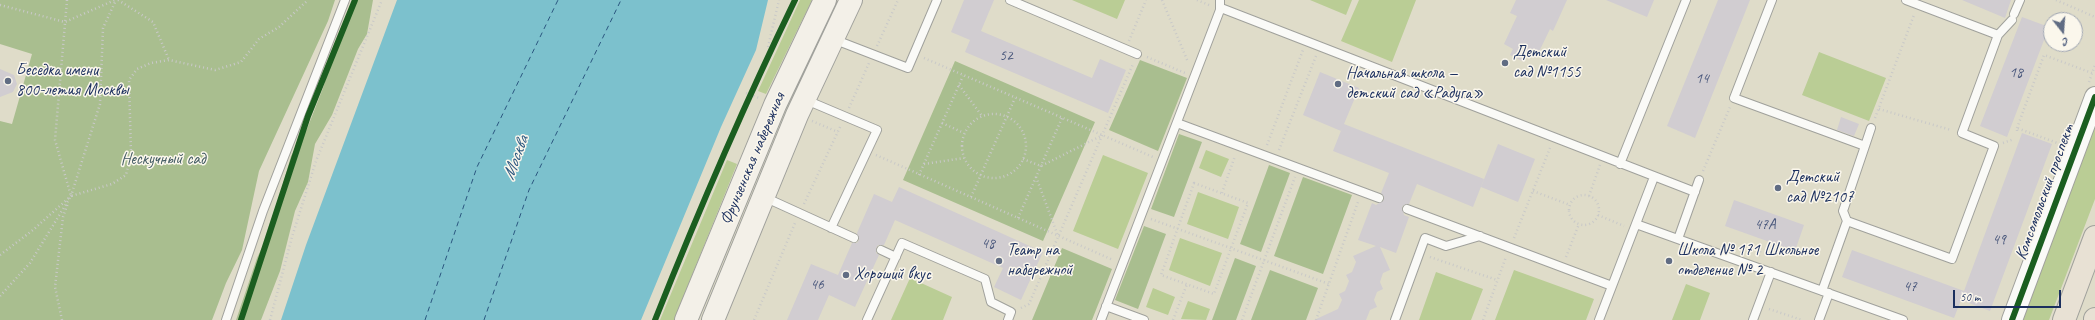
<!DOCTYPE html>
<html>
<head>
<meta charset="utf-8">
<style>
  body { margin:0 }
  #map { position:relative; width:2095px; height:320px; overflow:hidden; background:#dfdcc9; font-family:Caveat,sans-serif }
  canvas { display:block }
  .north { position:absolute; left:2043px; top:12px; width:40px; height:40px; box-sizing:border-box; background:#fbf7ec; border:1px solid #a1a7b3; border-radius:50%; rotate:163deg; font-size:11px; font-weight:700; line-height:16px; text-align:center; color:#1b2f5e }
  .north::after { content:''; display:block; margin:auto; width:14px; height:18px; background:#606c83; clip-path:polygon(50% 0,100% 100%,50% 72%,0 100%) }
  .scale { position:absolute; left:1953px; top:290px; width:108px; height:18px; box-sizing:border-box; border:2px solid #1b2f5e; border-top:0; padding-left:5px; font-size:12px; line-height:14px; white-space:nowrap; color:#1b2f5e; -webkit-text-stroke:3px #fbf7ec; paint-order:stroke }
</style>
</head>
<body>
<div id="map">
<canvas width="2095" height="320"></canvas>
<div class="north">С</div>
<div class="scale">50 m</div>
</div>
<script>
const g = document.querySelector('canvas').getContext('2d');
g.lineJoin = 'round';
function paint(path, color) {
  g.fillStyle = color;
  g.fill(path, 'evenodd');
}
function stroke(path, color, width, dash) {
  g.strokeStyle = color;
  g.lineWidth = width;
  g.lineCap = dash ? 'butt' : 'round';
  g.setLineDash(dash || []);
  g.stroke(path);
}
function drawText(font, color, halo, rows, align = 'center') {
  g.font = font + ' Caveat,sans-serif';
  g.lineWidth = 3;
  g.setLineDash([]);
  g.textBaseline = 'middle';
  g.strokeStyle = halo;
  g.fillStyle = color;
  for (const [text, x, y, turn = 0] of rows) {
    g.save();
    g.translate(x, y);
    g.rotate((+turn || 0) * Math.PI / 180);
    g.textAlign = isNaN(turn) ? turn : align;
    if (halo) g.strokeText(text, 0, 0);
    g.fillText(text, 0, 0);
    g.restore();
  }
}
paint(new Path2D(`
  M800,0h12l-46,94 -8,-3z
  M1072,0h53l-8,19z
  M1310,0h42l-6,15z
  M1359,0h57l-24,62 -51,-21z
  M1819,52l67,26 -17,43 -67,-26z
  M2095,115v84l-46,121h-30z
  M1206,150l23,9 -8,18 -22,-9z
  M1103,155l45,18 -30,76 -45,-18z
  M727,160l10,4 -63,156h-14z
  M1198,192l41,15 -11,32 -41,-15z
  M1180,238l42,15 -12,33 -41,-16z
  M1514,270l80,29 -8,21h-91z
  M1436,272l47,17 -12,31h-52z
  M910,278l42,19 -9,23h-52z
  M1686,284l24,9 -10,27h-28z
  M1153,288l22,9 -7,18 -22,-8z
  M1188,301l22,8 -4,11 -25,-1z`), '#bacd95');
paint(new Path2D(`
  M0,0h335l-7,21 -69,150 -17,79 -16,33 -14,37h-212v-199l12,3 20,-70 -32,-10z
  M358,0h15l-6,34 -9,15 -26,66 -17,29 -7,38 -13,29 -15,60 -19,49h-25l21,-62 12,-25 22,-77 16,-27 16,-41 17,-57z
  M1140,60l47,18 -29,73 -49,-21z
  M955,61l140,61 -52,119 -140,-61z
  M1179,134l23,8 -28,75 -23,-8z
  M1269,165l21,8 -29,79 -21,-8z
  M1303,177l49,18 -29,79 -49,-18z
  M1144,226l22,8 -28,75 -23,-9z
  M1062,248l50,21 -20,51h-60z
  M1235,258l21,8 -20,54h-24z
  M1270,270l48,18 -12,32h-55z`), '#a9be8f');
paint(new Path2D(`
  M397,0h371l-12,50 -35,77 -80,193h-360l25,-75z`), '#7cc1cd');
stroke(new Path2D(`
  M425,320l52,-153 81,-167
  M484,320l45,-130 92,-190`), '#2b5780', 1, [5, 4]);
paint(new Path2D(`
  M964,0h30l-13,31 111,47 8,-19 26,11 -18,43 -143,-61 5,-12 -19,-8z
  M1516,0h51l-14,31 -3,-2 -14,29 -8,-4 -4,8 -14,-7 3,-6 -9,-5 13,-28 -7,-3z
  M1606,0h48l-7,17z
  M1718,0h32l-55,138 -28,-12z
  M1962,0h49l-6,18z
  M2022,17l27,10 -42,110 -27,-11z
  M0,69l14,6 3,9 -4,8 -13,5z
  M1320,72l39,16 -15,36 140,55 -11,28 -56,-23 -8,20 -5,1 -2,2 2,8 5,2 -13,36 -16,-6 10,23 -7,3 -3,9 3,7 -6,3 -3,8 3,7 -7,3 -4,10h-52l24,-11 4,-9 -3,-6 6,-3 4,-10 -3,-6 6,-3 4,-10 -3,-6 23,-10 -18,-6 14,-37 4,2 8,-5v-3l-3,-4 8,-20 -56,-22 9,-23 -1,3 -38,-16z
  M1841,117l18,7 -5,12 -17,-6z
  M2022,133l30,11 -62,167 -29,-11 -7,18 -112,-41 10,-27 112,41z
  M1498,144l37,15 -17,43 -37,-15z
  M899,187l144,65 -22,48 -27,-13 9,-19 -108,-48 -11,25h-6l-2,3v5l3,2 -24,52 -26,-12 -11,25h-31l24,-56 27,11 14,-32h5l2,-3 -2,-7 17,-39 18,8z
  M1734,200l70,25 -9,26 -70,-25z`), '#d1cdd1');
const service = new Path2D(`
  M1010,0l127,54
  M1772,0l-38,98 131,48 -22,65 4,10 -25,70
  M1906,0l92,35
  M1221,8l474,184
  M2014,14l6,-14
  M833,39l75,29 29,-68
  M806,100l71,30 -46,98
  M1177,123l202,75
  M1865,146l6,-18
  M1620,164l66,-164
  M764,197l90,41
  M1407,209l205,77
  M1847,221l105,38 42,-113 -32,-13 36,-98 14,-15
  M1636,224l267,96
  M1678,239l21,-59
  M881,250l15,7
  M1106,306l38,14
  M226,320l37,-109 82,-211
  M867,320l35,-77 83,36 6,23 20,10 -3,8
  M1101,320l119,-310v-10
  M1395,320l30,-82 21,8 34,-10
  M1599,320l55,-143
  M1753,320l18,-48
  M1819,320l10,-27`);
const tertiary = new Path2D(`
  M2012,320l83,-223`);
const secondary = new Path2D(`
  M686,320l89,-215 50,-105
  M713,320l84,-205 54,-115`);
const primary = new Path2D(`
  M2064,320l31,-83
  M2095,320v-1`);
stroke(service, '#a0a19c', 10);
stroke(tertiary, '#a0a19c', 22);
stroke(secondary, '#a0a19c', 24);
stroke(primary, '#a0a19c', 24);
stroke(new Path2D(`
  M67,0l-12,140 16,56
  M118,0l35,22 16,38
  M1162,0l26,62
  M1197,0l12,5
  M2056,0l39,17
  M0,5l65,17 50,-22
  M1129,41l17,-41
  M877,46l21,-46
  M768,47l11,-47
  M1147,57l38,16
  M924,58l229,99
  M2089,82l6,-17
  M959,85l23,31
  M746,93l13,5
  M849,108l20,-45
  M1879,109l72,21
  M962 146a32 32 0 1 1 64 0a32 32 0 1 1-64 0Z
  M1875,118l39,-103
  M812,121l26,11
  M942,123l22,10
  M2017,128l27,-73 48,18
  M2017,131v-3l43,16
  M2003,143l11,-4
  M1267,145l36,-95
  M1279,150l37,-94
  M876,155l237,105
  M1023,159l18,7 60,-30
  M924,164l40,-6
  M1703,171l27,-64
  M919,175l44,-99
  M1036,177l22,59
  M1194,183l54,20 -34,91 -53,-19z
  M1533,191l37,14
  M1222,193l13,-37
  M1569 210a15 15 0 1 1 30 0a15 15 0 1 1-30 0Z
  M1589,196l11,-31
  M971,197l44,-99
  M804,204l37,-79
  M1598,215l26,11
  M1018,218l44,-100
  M1151,219l178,65
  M1514,238l36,-90
  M0,255l33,-25 38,-34 29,-92 3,-76 13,-28
  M1759,256l2,-7
  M1430,257l67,23
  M1566,257l13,-33
  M0,296l30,-33 41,-67 41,-12 14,-9 5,-21 -2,-74 8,-11 14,-6 18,-3 46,10 26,-8 18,-23 20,-12 29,-27
  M1021,308l8,-4 104,-240
  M1769,309l33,11
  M62,320l-7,-33 8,-70 5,-14
  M270,320l22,-83 24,-76 66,-161
  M754,320l41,-97
  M1173,320l14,-36
  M1242,320l53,-143
  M1316,320l42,-118
  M1483,320l23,-63`), '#c9c9c8', 2.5, [1, 3]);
stroke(service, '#fafaf7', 8);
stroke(tertiary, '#fafaf7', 20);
stroke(secondary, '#f3f0e8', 22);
stroke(primary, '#e8e1d4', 22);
stroke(new Path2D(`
  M241,320l67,-204 47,-116
  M655,320c43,-108 89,-215 140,-320
  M2012,320l83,-223`), '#1b5e20', 6);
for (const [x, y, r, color] of [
  [1505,63,4,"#606c83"],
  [8,81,4,"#606c83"],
  [1338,84,4,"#606c83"],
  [1778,188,4,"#606c83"],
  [999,261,4,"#606c83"],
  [1669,261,4,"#606c83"],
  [846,275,4,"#606c83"]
]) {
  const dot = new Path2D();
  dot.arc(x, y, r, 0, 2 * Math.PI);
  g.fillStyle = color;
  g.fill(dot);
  stroke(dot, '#fbf7ec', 1.5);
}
drawText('15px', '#48567b', null, [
  ["52",1006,56],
  ["18",2016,73],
  ["14",1702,79],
  ["47А",1765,225],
  ["49",1999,240],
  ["48",988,244],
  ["46",817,285],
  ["47",1910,287]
]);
drawText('17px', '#1b2f5e', '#fbf7ec', [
  ["Детский",1513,53],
  ["сад №1155",1513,73],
  ["Беседка имени",16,71],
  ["800-летия Москвы",16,91],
  ["Начальная школа —",1346,74],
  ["детский сад «Радуга»",1346,94],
  ["Детский",1786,178],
  ["сад №2107",1786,198],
  ["Театр на",1007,251],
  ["набережной",1007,271],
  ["Школа № 171 Школьное",1677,251],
  ["отделение № 2",1677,271],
  ["Хороший вкус",854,275]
], 'left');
drawText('17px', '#1b2f5e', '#fbf7ec', [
  ["Фрунзенская набережная",753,159,-67],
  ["Комсомольский проспект",2045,192,-70]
]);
drawText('17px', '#415a62', '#fbf7ec', [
  ["Нескучный сад",163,160]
]);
drawText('italic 18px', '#2b5780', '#fbf7ec', [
  ["Москва",516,158,-70]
]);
</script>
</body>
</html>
